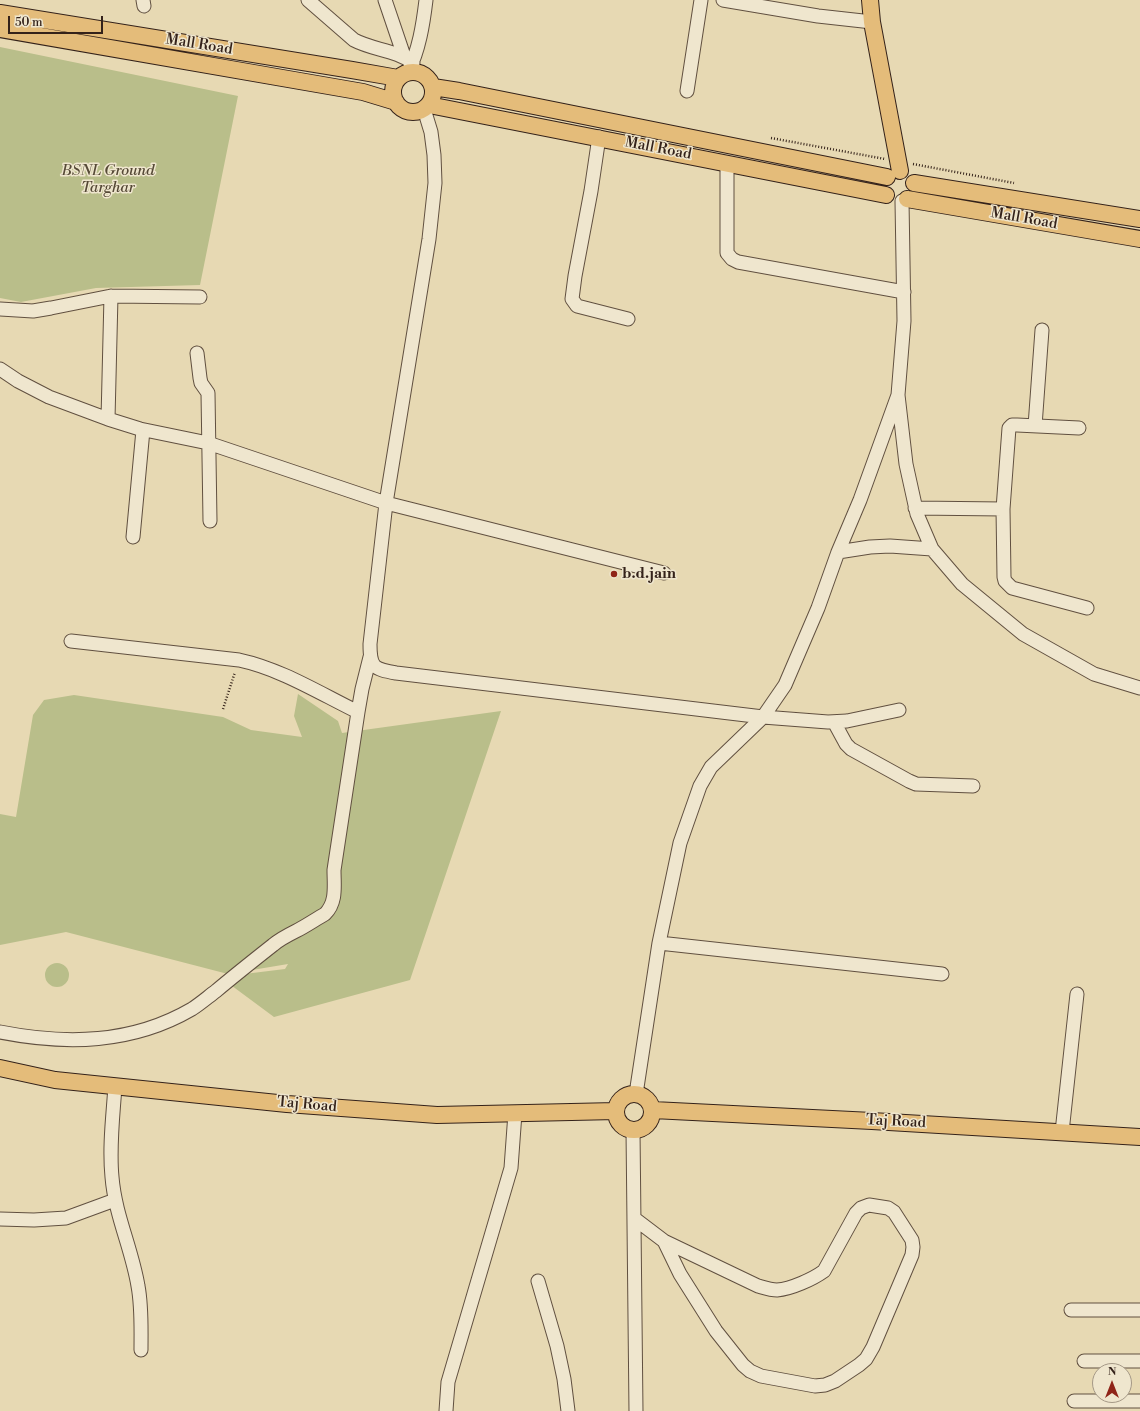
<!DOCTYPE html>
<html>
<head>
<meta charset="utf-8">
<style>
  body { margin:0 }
  #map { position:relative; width:1140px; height:1411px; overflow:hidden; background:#e7d9b3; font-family:"Libre Bodoni",serif }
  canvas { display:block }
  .north { position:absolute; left:1092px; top:1363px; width:40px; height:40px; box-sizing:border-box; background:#efe6ce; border:1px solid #a49886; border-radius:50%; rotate:0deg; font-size:11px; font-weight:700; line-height:16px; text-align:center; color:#34221a }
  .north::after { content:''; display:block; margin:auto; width:14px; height:18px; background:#8f2418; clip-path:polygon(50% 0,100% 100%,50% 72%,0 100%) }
  .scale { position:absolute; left:8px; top:16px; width:95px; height:18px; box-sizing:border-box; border:2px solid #34221a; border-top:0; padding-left:5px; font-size:12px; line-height:14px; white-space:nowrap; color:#34221a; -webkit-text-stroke:3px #efe6ce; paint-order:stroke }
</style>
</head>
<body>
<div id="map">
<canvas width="1140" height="1411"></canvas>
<div class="north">N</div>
<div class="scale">50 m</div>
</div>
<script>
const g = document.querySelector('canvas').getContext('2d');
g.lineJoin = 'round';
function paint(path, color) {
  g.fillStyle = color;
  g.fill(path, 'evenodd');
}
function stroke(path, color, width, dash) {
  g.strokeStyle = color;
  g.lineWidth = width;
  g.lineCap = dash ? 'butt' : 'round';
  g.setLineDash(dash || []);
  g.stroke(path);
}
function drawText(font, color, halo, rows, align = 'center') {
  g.font = font + ' "Libre Bodoni",serif';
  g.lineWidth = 3;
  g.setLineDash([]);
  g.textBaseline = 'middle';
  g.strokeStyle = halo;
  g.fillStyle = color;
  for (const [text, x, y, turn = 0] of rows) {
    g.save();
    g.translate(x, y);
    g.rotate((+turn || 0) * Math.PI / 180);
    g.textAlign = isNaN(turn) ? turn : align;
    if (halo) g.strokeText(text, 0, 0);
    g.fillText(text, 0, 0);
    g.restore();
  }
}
paint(new Path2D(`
  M0,47l238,49 -38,189 -104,3 -75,14 -21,-4z
  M298,694l40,27 4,12 159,-22 -91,269 -136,37 -54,-40 65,-8 3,-5 -60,10 -162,-42 -66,13v-131l16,3 17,-102 11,-15 30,-5 149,22 28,13 51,7 -8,-21z
  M45 975a12 12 0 1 1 24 0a12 12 0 1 1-24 0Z`), '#b9be8a');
const minor = new Path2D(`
  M143,0l1,6
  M308,0l46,40c19,10 42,10 59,23
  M385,0l19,56
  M723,0l95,16 54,6
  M408,72c11,-22 15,-47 18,-72
  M687,91l14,-91
  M424,109l7,23 3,23 1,28 -6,56 -43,264 -16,141c0,24 4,25 26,29l367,44 65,5 19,-1 52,-11
  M599,137l-8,54 -16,85 -3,23 5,7 51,13
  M727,163v90l5,6 6,3 166,30
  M902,201l2,120 -6,74 8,69 11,50 15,35 30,35 61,50 71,40 46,14
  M0,309l33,2 18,-3 60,-12 89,1
  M197,353l3,25 1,5 7,10 2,128
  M0,369l18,12 31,16 59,22 32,10 68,14 178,60 278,70
  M108,419l3,-123
  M1035,426l7,-96
  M1079,428l-62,-3h-5l-3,3 -6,81 1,68 1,4 7,7 75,20
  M915,508l88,1
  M133,537l10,-107
  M838,552l32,-5 20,-1 42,3
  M71,641l168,19c42,9 80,33 119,52
  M834,722l12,22 5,5 58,32 7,3 57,2
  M659,943l283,31
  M0,1032c66,13 132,12 192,-23 8,-5 16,-12 24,-18 19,-16 38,-31 57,-46 7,-6 15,-10 23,-14 10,-5 20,-12 29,-17 12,-12 9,-28 9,-44l24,-158 4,-23 8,-32
  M115,1086c-2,30 -6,61 -3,91 3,38 20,72 26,109 4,21 3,43 3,64
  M636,1094l23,-151 21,-100 20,-57 11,-19 52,-50 22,-32 33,-77 20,-56 22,-52 38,-105
  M633,1130l3,281
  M1062,1132l15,-138
  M0,1219l34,1 32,-2 49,-18
  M635,1219l29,22 94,45c7,2 13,4 19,4 14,-1 36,-11 47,-19l32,-58 5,-5 8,-3 19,3 6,4 18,28 1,7 -1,8 -39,92 -7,12 -7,6 -24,16 -10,4 -10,1 -54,-10 -11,-5 -7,-6 -27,-34 -36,-57 -16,-33
  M538,1281l19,65 7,33 4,32
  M1071,1310h69
  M1084,1361h56
  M1074,1401h66
  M446,1411l2,-29 63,-214 4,-55`);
const major = new Path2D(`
  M870,0l2,22 28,149
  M0,13l352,57 46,8
  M0,29l363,63 33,10
  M393 92a20 20 0 1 1 40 0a20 20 0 1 1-40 0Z
  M433,87l26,4 428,86
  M429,105l457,90
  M914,183l226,36
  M907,199l233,40
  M0,1068l55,12 232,24 150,11 179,-4
  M616 1112a18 18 0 1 1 36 0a18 18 0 1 1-36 0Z
  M653,1110l219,11 268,16`);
stroke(minor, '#615040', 15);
stroke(major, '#34221a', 18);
stroke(new Path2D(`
  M771,138l114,21
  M913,164l101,19
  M223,709l12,-37`), '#34221a', 2.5, [1, 2]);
stroke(minor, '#efe6ce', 13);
stroke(major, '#e4bc7a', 16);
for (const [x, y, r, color] of [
  [614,574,4,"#8f2418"]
]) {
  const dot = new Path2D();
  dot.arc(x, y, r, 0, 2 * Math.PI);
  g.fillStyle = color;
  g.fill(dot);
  stroke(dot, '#efe6ce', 1.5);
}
drawText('15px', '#34221a', '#efe6ce', [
  ["Mall Road",199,45,9],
  ["Mall Road",658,149,11],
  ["Mall Road",1024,219,10],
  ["Taj Road",307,1105,5],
  ["Taj Road",896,1122,3]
]);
drawText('italic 15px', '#554936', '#efe6ce', [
  ["BSNL Ground",108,171],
  ["Targhar",108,188]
]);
drawText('bold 15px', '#34221a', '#efe6ce', [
  ["b.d.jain",622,574]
], 'left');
</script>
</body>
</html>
